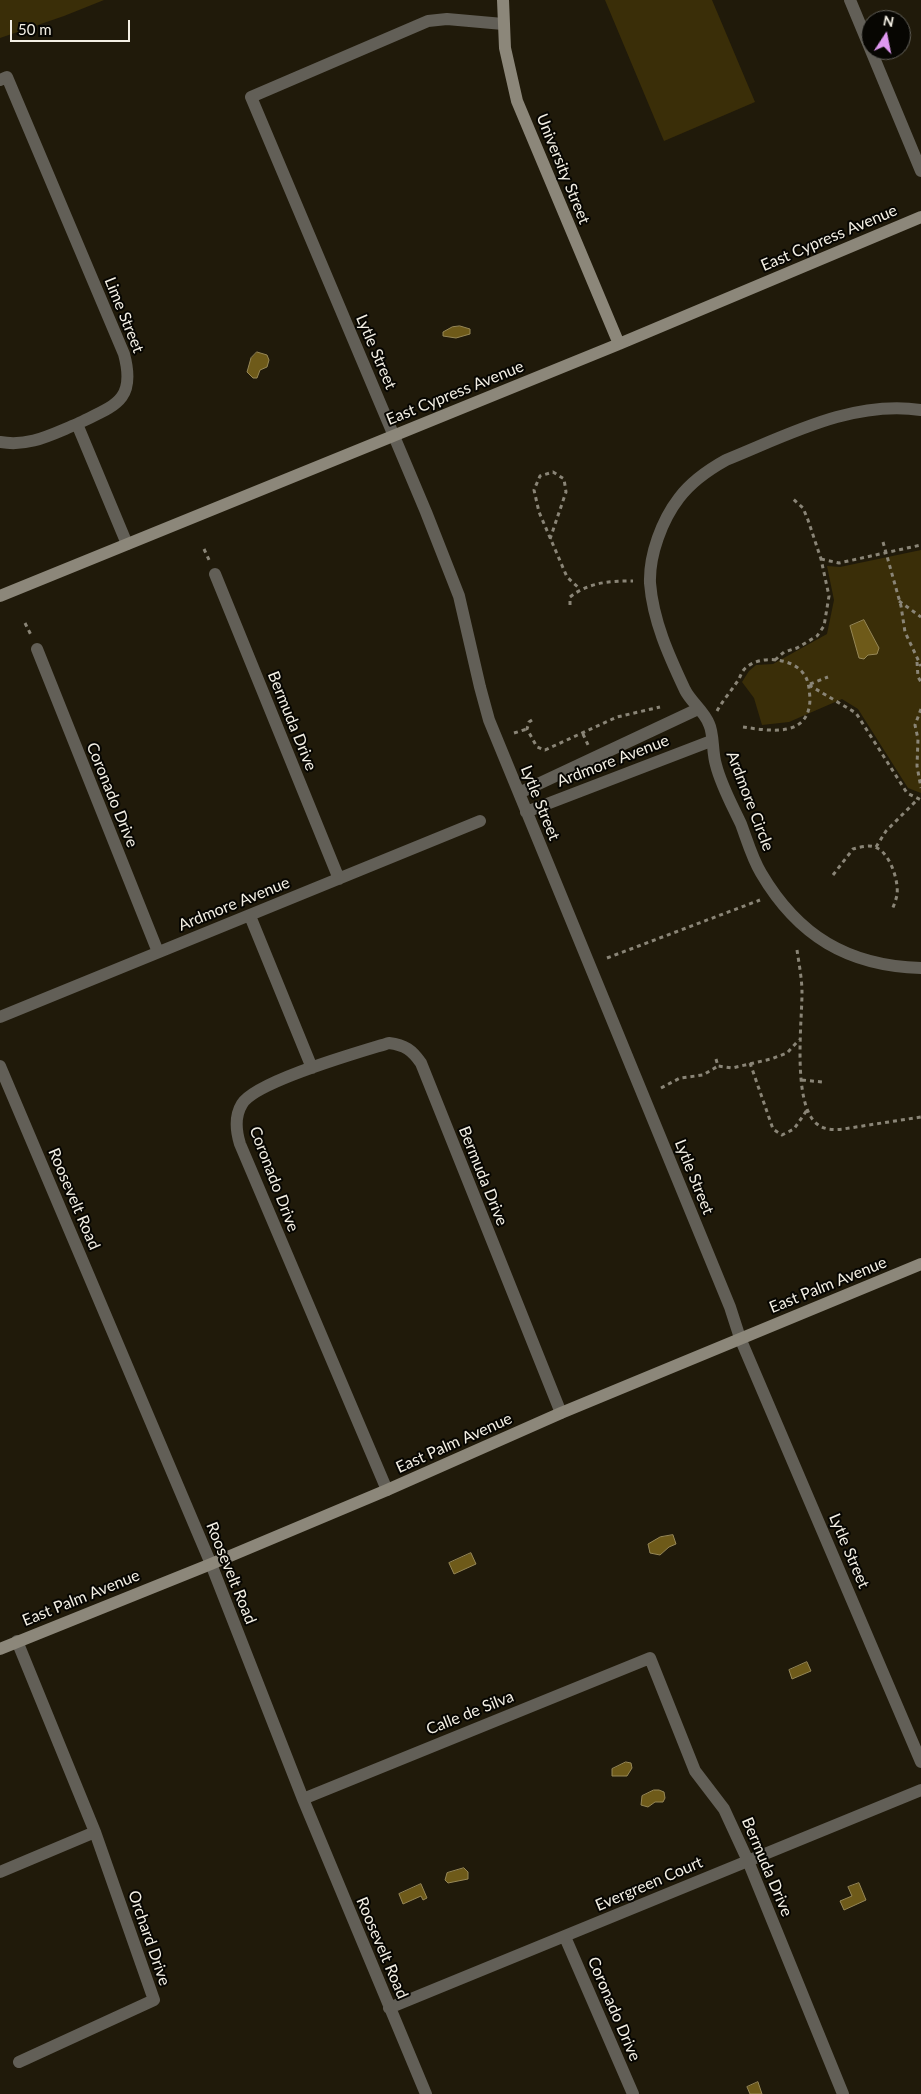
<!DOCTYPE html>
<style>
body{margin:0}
#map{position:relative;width:921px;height:2094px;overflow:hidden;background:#201a0a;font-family:Lato,sans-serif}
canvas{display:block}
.north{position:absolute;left:861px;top:10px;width:50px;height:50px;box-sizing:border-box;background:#070602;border:1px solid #65635c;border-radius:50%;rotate:11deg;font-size:14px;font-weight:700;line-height:20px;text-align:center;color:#f3efe4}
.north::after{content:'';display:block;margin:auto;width:18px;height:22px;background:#df98f1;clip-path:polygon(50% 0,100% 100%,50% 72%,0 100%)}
.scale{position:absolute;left:10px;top:20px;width:120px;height:22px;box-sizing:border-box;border:2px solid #f3efe4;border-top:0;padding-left:6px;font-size:15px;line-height:18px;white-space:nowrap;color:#f3efe4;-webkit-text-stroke:4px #070602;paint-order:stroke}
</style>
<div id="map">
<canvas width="921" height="2094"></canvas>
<div class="north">N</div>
<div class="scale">50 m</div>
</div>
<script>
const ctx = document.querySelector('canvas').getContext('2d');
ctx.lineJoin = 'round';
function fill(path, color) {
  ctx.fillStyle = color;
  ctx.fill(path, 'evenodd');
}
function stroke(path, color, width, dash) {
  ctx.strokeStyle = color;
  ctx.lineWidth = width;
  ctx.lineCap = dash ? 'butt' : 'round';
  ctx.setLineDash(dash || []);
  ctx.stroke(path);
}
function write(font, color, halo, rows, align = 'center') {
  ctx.font = font + ' Lato,sans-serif';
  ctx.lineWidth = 4;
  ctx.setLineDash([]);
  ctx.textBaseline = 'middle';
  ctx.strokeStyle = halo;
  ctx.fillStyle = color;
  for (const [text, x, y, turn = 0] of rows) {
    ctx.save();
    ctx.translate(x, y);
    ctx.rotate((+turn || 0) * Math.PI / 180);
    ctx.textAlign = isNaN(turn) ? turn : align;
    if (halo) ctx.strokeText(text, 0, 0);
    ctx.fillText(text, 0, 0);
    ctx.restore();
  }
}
const green = new Path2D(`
 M 0,0 L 104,0 L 64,16 L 0,38 Z
 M 605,0 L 712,0 L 755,102 L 664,141 Z
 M 921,550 L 921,793 L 908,788 L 858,709 L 842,699 L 789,722 L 762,725 L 754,698 L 742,682 L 749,671 L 756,665 L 773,664 L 827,634 L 834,600 L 827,566 L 840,567 Z`);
const water = new Path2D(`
 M 460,326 L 470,329 L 470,334 L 456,338 L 443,336 L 443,332 L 452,327 Z
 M 257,352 L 267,355 L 269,360 L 267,367 L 260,370 L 257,378 L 253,378 L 247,372 L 251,358 Z
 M 864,620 L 879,648 L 877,654 L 868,655 L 864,659 L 859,658 L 850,626 Z
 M 673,1535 L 676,1544 L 669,1547 L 660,1555 L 650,1553 L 648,1544 L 660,1537 Z
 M 471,1553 L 476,1564 L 454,1574 L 449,1563 Z
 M 807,1662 L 811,1671 L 792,1679 L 789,1670 Z
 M 626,1762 L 631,1763 L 632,1768 L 627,1776 L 612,1776 L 612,1769 Z
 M 654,1790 L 659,1790 L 664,1792 L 665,1798 L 663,1802 L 655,1802 L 648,1807 L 641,1805 L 642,1796 Z
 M 464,1868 L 468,1872 L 468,1879 L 448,1883 L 445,1880 L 447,1873 Z
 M 859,1883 L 866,1900 L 844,1910 L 840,1901 L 852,1896 L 848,1887 Z
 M 421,1884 L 427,1898 L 423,1900 L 421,1896 L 403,1904 L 399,1894 Z
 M 758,2082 L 762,2094 L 750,2094 L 747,2087 Z`);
const path = new Path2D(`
 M 550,539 L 566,492 L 564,479 L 553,472 L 540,476 L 534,490 L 539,512 L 567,577 L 580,589
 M 883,542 L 901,606 L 905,632 L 921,666
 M 204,549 L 210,562
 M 821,559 L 839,563 L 921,545
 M 899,601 L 921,617
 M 570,605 L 570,597 C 589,582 610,581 633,581
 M 25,623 L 32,637
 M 775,660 L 784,652 L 797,648 L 817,636 L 824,626 L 829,596 L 821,559 L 808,520 L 803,508 L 791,497
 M 917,662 L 918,677 L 921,682
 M 810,684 L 828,677
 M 809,685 L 856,713 L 907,793 L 921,800
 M 921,709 L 915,725 L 918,739 L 917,766 L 921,788
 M 717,711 C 723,700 732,690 739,679 C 741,675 742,670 747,667 C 760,655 792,658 803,673 C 809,680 809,689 810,698 C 810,738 771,731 743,727
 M 532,720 L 529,722 L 527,729 L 537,747 L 545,750 L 617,717 L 660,707
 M 514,733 L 527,729
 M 583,734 L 589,747
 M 876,847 L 886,831 L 917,800
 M 833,875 L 853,849 C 860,847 870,844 877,848 C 890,854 899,881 897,895 C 896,900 894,905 892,910
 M 797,950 C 799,964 802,979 802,993 C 802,1022 792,1104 817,1124 C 824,1130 834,1130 843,1129 L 921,1117
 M 607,958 L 760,900
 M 716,1059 L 718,1066 L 732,1068 L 771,1059 L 787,1053 L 799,1040
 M 750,1063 L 773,1129 L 782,1135 L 794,1129 L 807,1110
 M 802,1080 L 823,1082
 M 661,1088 L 680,1078 L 703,1075 L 718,1066`);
const street = new Path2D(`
 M 850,0 L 921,171
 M 503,24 L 447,19 L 428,21 L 251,97 L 426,512 L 459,596 L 480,687 L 489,720 L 730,1307 L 740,1338 L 921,1762
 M 0,80 L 7,77 L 124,354 C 137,402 113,406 77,424 L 127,544
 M 921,410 C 852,400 788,435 726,460 C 708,470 691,482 679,498 C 662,520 649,555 650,583 C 653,621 669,656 685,690 C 691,702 704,711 709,724 C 714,734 712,753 716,765 C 721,785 732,805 741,824 C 747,840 752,858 761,873 C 798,936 848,966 921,968
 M 0,442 C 29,447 50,435 77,424
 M 215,574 L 339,879
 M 37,649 L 158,952
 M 519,793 L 698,709
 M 526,812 L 711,741
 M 250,916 L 312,1068
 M 0,1017 L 480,821
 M 0,1066 L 211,1564 L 303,1799 L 426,2094
 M 387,1490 L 240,1144 C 236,1131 234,1117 242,1104 C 256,1081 360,1052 389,1043 C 405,1045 412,1050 421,1063 L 561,1413
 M 17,1641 L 95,1832 L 154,2000 L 19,2062
 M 303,1799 L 650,1658 L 695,1771 L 724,1809 L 748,1861 L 843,2094
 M 0,1872 L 95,1832
 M 565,1937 L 633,2094
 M 389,2008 L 921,1790`);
const secondary = new Path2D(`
 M 503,0 L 505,48 L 517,101 L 619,344
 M 0,596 L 619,344 L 921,217
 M 0,1649 L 211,1564 L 387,1490 L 561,1413 L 921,1264`);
const streetNames = [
 ["University Street",563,169,68],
 ["East Cypress Avenue",829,238,-23],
 ["Lime Street",124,315,68],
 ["Lytle Street",376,352,67],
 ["East Cypress Avenue",455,393,-22],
 ["Bermuda Drive",292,721,68],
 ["Ardmore Avenue",613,761,-21],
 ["Coronado Drive",112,795,68],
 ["Ardmore Circle",750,801,69],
 ["Lytle Street",540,803,68],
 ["Ardmore Avenue",234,904,-22],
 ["Bermuda Drive",483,1176,68],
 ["Lytle Street",694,1177,68],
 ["Coronado Drive",274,1179,69],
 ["Roosevelt Road",74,1199,67],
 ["East Palm Avenue",828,1285,-22],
 ["East Palm Avenue",454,1443,-24],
 ["Lytle Street",849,1551,67],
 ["Roosevelt Road",231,1573,68],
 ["East Palm Avenue",81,1598,-22],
 ["Calle de Silva",470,1713,-22],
 ["Bermuda Drive",767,1867,67],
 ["Evergreen Court",649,1884,-23],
 ["Orchard Drive",149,1938,71],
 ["Roosevelt Road",382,1948,67],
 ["Coronado Drive",614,2009,67]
];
fill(green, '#3a2e08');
fill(water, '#6e5a19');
stroke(water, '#968756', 1);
stroke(path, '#8a8577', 3, [4, 4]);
stroke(street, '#625f57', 12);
stroke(secondary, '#8c877a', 12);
write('16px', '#f3efe4', '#070602', streetNames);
</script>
